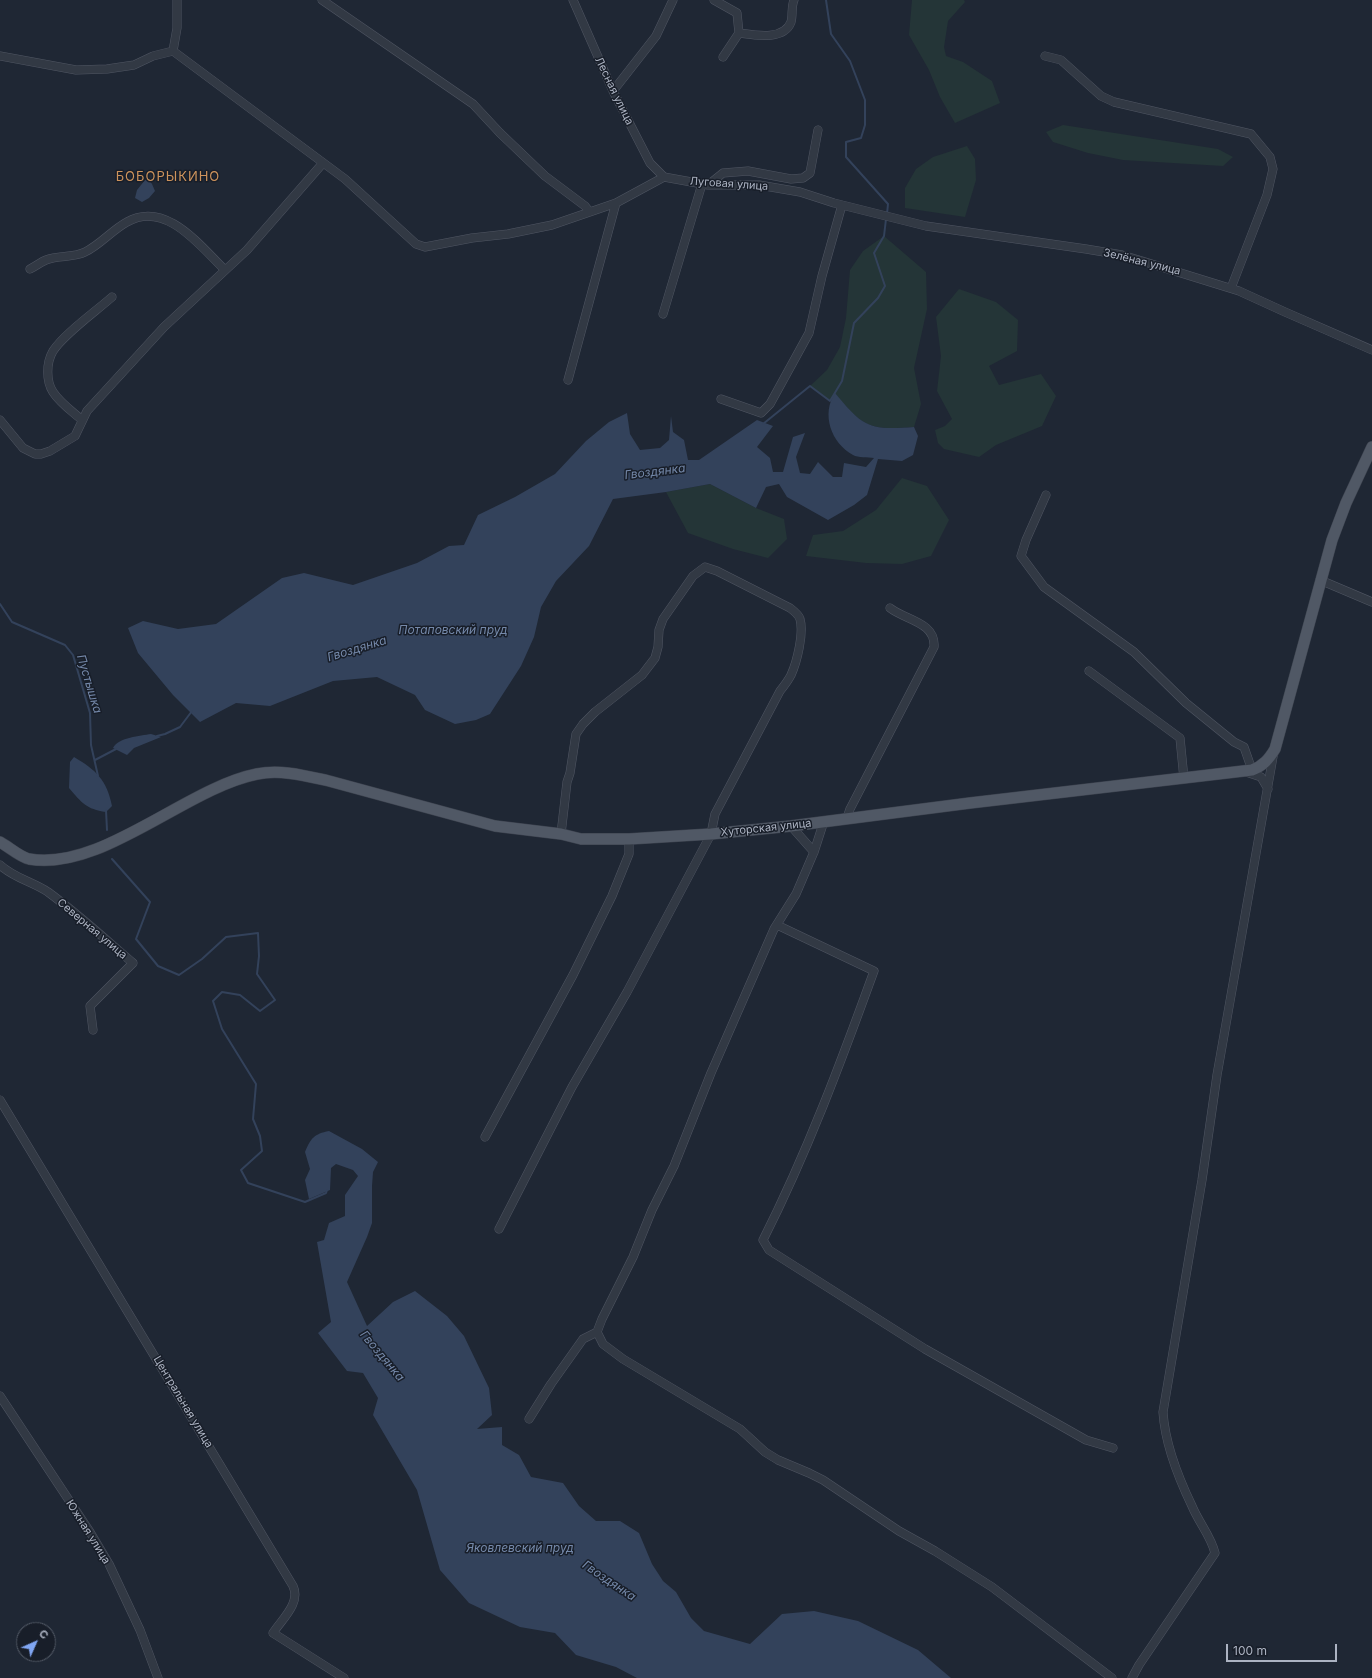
<!DOCTYPE html>
<meta charset="utf-8">
<style>
body{margin:0}
#map{position:relative;width:1372px;height:1678px;overflow:hidden;background:#1f2734;font-family:Inter,sans-serif}
canvas{display:block}
.north{position:absolute;left:16px;top:1622px;width:40px;height:40px;box-sizing:border-box;background:#181e29;border:1px solid #535a66;border-radius:50%;rotate:45deg;font-size:11px;font-weight:700;line-height:16px;text-align:center;color:#acb3c2}
.north::after{content:'';display:block;margin:auto;width:14px;height:18px;background:#80a6f3;clip-path:polygon(50% 0,100% 100%,50% 72%,0 100%)}
.scale{position:absolute;left:1226px;top:1644px;width:111px;height:18px;box-sizing:border-box;border:2px solid #acb3c2;border-top:0;padding-left:5px;font-size:12px;line-height:14px;white-space:nowrap;color:#acb3c2;-webkit-text-stroke:3px #181e29;paint-order:stroke}
</style>
<div id="map">
<canvas width="1372" height="1678"></canvas>
<div class="north">С</div>
<div class="scale">100 m</div>
</div>
<script>
const ctx = document.querySelector('canvas').getContext('2d');
ctx.lineJoin = 'round';
function fill(path, color) {
  ctx.fillStyle = color;
  ctx.fill(path, 'evenodd');
}
function stroke(path, color, width, dash) {
  ctx.strokeStyle = color;
  ctx.lineWidth = width;
  ctx.lineCap = dash ? 'butt' : 'round';
  ctx.setLineDash(dash || []);
  ctx.stroke(path);
}
function write(font, color, halo, rows, align = 'center') {
  ctx.font = font + ' Inter,sans-serif';
  ctx.lineWidth = 3;
  ctx.setLineDash([]);
  ctx.textBaseline = 'middle';
  ctx.strokeStyle = halo;
  ctx.fillStyle = color;
  for (const [text, x, y, turn = 0] of rows) {
    ctx.save();
    ctx.translate(x, y);
    ctx.rotate((+turn || 0) * Math.PI / 180);
    ctx.textAlign = isNaN(turn) ? turn : align;
    if (halo) ctx.strokeText(text, 0, 0);
    ctx.fillText(text, 0, 0);
    ctx.restore();
  }
}
const green = new Path2D(`
 M 912,0 L 964,0 L 965,2 L 948,21 L 944,47 L 946,56 L 963,62 L 992,81 L 1000,103 L 955,123 L 940,97 L 929,70 L 909,35 Z
 M 1063,125 L 1218,149 L 1233,157 L 1223,166 L 1123,160 L 1088,153 L 1053,142 L 1046,132 Z
 M 967,146 L 975,159 L 976,180 L 965,217 L 905,208 L 905,188 L 916,169 L 933,157 Z
 M 884,236 L 926,272 L 927,309 L 914,368 L 921,404 L 914,427 C 869,430 864,428 835,394 L 830,401 L 810,386 L 827,370 L 840,347 L 846,318 L 850,270 L 863,251 Z
 M 959,289 L 996,302 L 1018,320 L 1017,351 L 989,366 L 999,385 L 1041,374 L 1056,396 L 1042,426 L 996,445 L 979,457 L 944,449 L 938,443 L 935,430 L 945,426 L 952,419 L 937,391 L 941,356 L 936,317 Z
 M 902,478 L 927,486 L 949,520 L 931,556 L 902,564 L 866,563 L 806,556 L 813,535 L 843,531 L 876,510 Z
 M 710,484 L 756,508 L 784,519 L 787,539 L 768,558 L 733,549 L 688,533 L 666,492 Z`);
const water = new Path2D(`
 M 145,180 L 149,180 L 152,184 L 155,191 L 149,198 L 142,202 L 135,198 L 137,190 Z
 M 835,393 C 864,428 869,430 914,427 L 918,436 L 913,455 L 902,461 L 878,459 L 867,495 L 854,505 L 828,520 L 787,497 L 779,484 L 766,487 L 756,508 L 710,484 L 666,492 L 613,499 L 589,546 L 556,581 L 541,607 L 534,637 L 521,666 L 490,714 L 476,720 L 455,724 L 425,710 L 415,695 L 377,677 L 333,681 L 270,706 L 236,703 L 200,722 L 173,695 L 138,653 L 128,628 L 143,621 L 178,629 L 216,624 L 282,578 L 304,573 L 353,585 L 417,563 L 449,546 L 464,545 L 478,515 L 515,497 L 555,474 L 586,441 L 609,422 L 627,413 L 630,434 L 640,450 L 660,448 L 669,440 L 671,416 L 673,432 L 684,440 L 688,460 L 699,460 L 757,420 L 773,426 L 757,447 L 770,458 L 773,472 L 783,472 L 793,437 L 805,433 L 796,457 L 800,473 L 810,474 L 818,462 L 833,477 L 842,477 L 844,463 L 866,467 L 874,458 C 868,457 858,458 853,455 C 831,443 821,414 835,393 Z
 M 151,734 L 161,737 L 134,748 L 127,755 L 113,748 C 119,737 140,736 151,734 Z
 M 74,757 C 96,770 107,780 112,806 L 106,812 C 86,809 82,803 69,788 L 70,762 Z
 M 329,1131 L 362,1149 L 378,1162 L 373,1172 L 372,1186 L 372,1223 L 367,1237 L 347,1282 L 367,1326 L 393,1302 L 415,1291 L 447,1316 L 464,1336 L 489,1388 L 492,1415 L 477,1429 L 502,1427 L 502,1445 L 519,1455 L 531,1477 L 563,1483 L 579,1506 L 596,1521 L 620,1521 L 639,1533 L 652,1564 L 663,1581 L 676,1592 L 691,1618 L 704,1631 L 750,1644 L 782,1614 L 814,1611 L 858,1621 L 918,1650 L 951,1678 L 637,1678 L 616,1667 L 576,1655 L 555,1633 L 520,1627 L 469,1603 L 440,1570 L 417,1490 L 373,1415 L 378,1398 L 363,1373 L 347,1371 L 318,1333 L 331,1322 L 317,1242 L 324,1240 L 329,1223 L 345,1216 L 345,1195 L 358,1176 L 353,1170 L 336,1164 L 331,1168 L 330,1190 L 309,1199 L 305,1180 L 310,1169 L 305,1152 C 311,1138 314,1134 329,1131 Z`);
const stream = new Path2D(`
 M 826,0 L 831,34 L 850,61 L 865,100 L 865,125 L 861,138 L 846,142 L 846,157 L 888,204 L 887,214
 M 763,424 L 810,386 L 830,401 L 842,381 L 854,323 L 878,298 L 885,286 L 874,253 L 884,236 L 886,219
 M 0,604 L 12,622 L 65,645 L 73,655 L 90,713 L 91,745 L 98,776
 M 157,736 L 165,734 L 180,727 L 192,711
 M 95,760 L 116,749
 M 106,810 L 107,830
 M 112,859 L 150,902 L 136,939 L 158,966 L 179,975 L 202,959 L 226,937 L 258,933 L 259,956 L 257,974 L 275,1000 L 260,1011 L 240,995 L 222,992 L 213,1001 L 222,1029 L 256,1084 L 253,1119 L 260,1136 L 262,1151 L 241,1170 L 248,1183 L 305,1202 L 326,1193 L 327,1190`);
const minor = new Path2D(`
 M 177,0 L 177,28 L 173,51 L 345,179 L 416,244 L 425,247 L 472,238 L 508,234 L 552,225 L 616,203 L 664,177 L 708,185 L 759,185 L 800,192 L 834,203 L 926,226 L 1086,249 L 1122,255 L 1142,261 L 1239,291 L 1285,312 L 1372,350
 M 322,0 L 473,104 L 500,133 L 545,176 L 585,206 L 589,211
 M 573,0 L 613,91 L 650,163 L 664,177
 M 714,0 L 737,13 L 739,33 L 723,57
 M 739,33 C 754,35 784,41 791,22 C 793,15 791,7 794,0
 M 0,56 L 76,70 L 107,69 L 134,65 L 153,56 L 173,51
 M 1045,56 L 1061,60 L 1101,96 L 1114,102 L 1251,134 L 1270,157 L 1273,169 L 1267,195 L 1231,288
 M 613,91 L 656,36 L 673,0
 M 708,185 L 723,173 L 748,171 L 791,179 L 803,178 L 810,173 L 818,130
 M 30,269 C 36,266 41,262 46,260 C 59,255 73,258 85,252 C 100,245 112,230 127,222 C 166,200 200,246 225,270
 M 663,314 L 702,184
 M 568,380 L 616,203
 M 721,399 L 761,413 L 770,404 L 809,333 L 822,276 L 842,205
 M 0,420 L 23,448 L 35,454 L 41,454 L 50,451 L 75,436 L 87,411 L 164,327 L 247,250 L 323,163
 M 82,420 C 73,412 60,403 53,392 C 46,381 46,363 53,351 C 64,334 95,312 112,297
 M 1046,495 L 1026,540 L 1021,556 L 1044,587 L 1134,652 L 1186,703 L 1234,742 L 1244,747 L 1252,770
 M 1320,580 L 1372,602
 M 1089,671 L 1180,738 L 1184,779
 M 1246,772 L 1261,777 L 1268,789
 M 847,818 L 850,809 L 934,647 C 936,622 905,620 890,608
 M 824,821 L 814,852 L 796,894 L 774,929 L 711,1073 L 674,1166 L 652,1210 L 633,1257 L 602,1319 L 597,1332 L 603,1344 L 623,1359 L 740,1429 L 765,1452 L 778,1460 L 809,1473 L 823,1480 L 899,1531 L 935,1551 L 992,1587 L 1112,1678
 M 791,826 L 814,852
 M 0,865 C 14,878 33,882 48,892 C 78,914 105,939 133,963 L 90,1006 L 93,1030
 M 777,925 L 874,971 C 841,1062 807,1153 763,1240 L 769,1250 L 925,1349 L 1086,1440 L 1113,1448
 M 0,1100 L 293,1586 C 301,1603 282,1619 273,1633 L 344,1678
 M 485,1137 L 573,975 L 612,896 L 629,854 L 629,839
 M 499,1229 L 572,1087 L 627,992 L 711,834 L 715,814 L 780,691 C 784,686 788,681 791,675 C 797,662 804,633 800,619 C 799,615 794,611 790,608 L 717,571 L 705,567 L 693,576 L 663,619 L 659,630 L 658,647 L 655,658 L 642,675 L 595,712 L 583,724 L 576,734 L 570,773 L 567,782 L 561,834
 M 0,1396 L 90,1532 L 109,1564 L 140,1630 L 158,1678
 M 529,1419 L 551,1384 L 583,1339 L 597,1332
 M 1132,1678 L 1139,1665 L 1215,1553 C 1211,1536 1199,1523 1192,1506 C 1178,1477 1165,1445 1163,1412 L 1202,1180 L 1217,1075 L 1274,751`);
const major = new Path2D(`
 M 0,842 C 9,847 20,857 29,859 C 101,872 186,788 257,774 C 281,769 306,776 329,781 L 495,826 L 561,834 L 581,839 L 629,839 L 711,834 L 791,826 L 970,803 L 1252,770 C 1263,766 1269,759 1275,749 L 1332,540 L 1346,503 L 1372,447`);
const streetNames = [
 ["Лесная улица",614,91,64],
 ["Луговая улица",729,184,4],
 ["Зелёная улица",1142,262,14],
 ["Хуторская улица",766,828,-6],
 ["Северная улица",92,929,40],
 ["Центральная улица",183,1402,59],
 ["Южная улица",88,1532,58]
];
const waterNames = [
 ["Гвоздянка",655,472,-7],
 ["Потаповский пруд",453,630],
 ["Гвоздянка",357,649,-17],
 ["Пустышка",89,684,73],
 ["Гвоздянка",382,1356,50],
 ["Яковлевский пруд",520,1548],
 ["Гвоздянка",609,1581,34]
];
const quarterNames = [
 ["БОБОРЫКИНО",168,177]
];
fill(green, '#243537');
fill(water, '#33425b');
stroke(stream, '#33425b', 2);
stroke(minor, '#505663', 9);
stroke(major, '#3c424e', 12);
stroke(minor, '#323944', 8);
stroke(major, '#505865', 11);
write('11px', '#acb3c2', '#181e29', streetNames);
write('italic 12px', '#7589aa', '#181e29', waterNames);
ctx.letterSpacing = '1px';
write('13px', '#cd935c', '#181e29', quarterNames);
ctx.letterSpacing = '0px';
</script>
